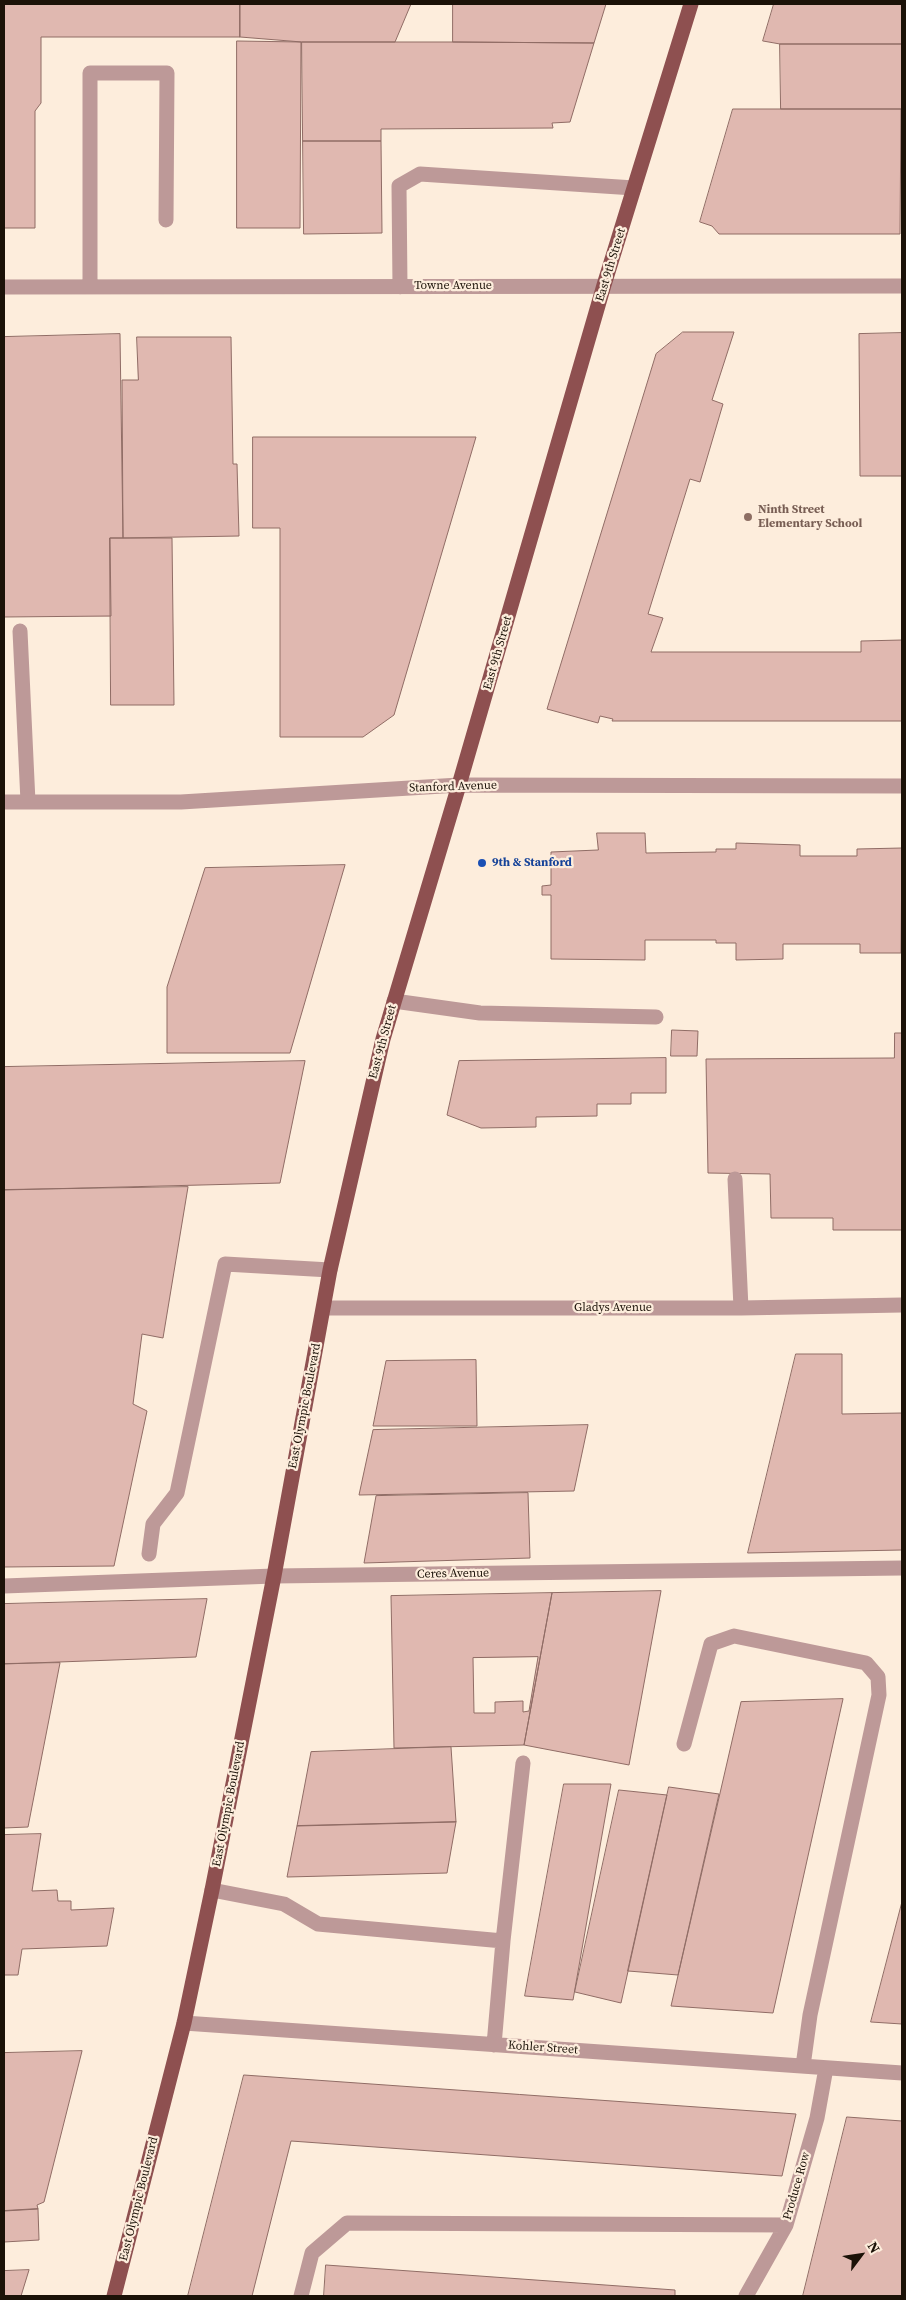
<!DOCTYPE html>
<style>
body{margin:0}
#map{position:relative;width:906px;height:2300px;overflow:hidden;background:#fdeddc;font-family:"Source Serif 4",serif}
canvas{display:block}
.frame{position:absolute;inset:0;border:5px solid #1b1208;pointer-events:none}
.north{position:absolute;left:836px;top:2230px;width:50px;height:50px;-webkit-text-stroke:4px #fdeddc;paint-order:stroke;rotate:59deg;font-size:14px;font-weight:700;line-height:20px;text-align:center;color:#1b1208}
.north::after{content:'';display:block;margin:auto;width:18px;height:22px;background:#1b1208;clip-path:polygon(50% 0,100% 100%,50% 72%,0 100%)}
</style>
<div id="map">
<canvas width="906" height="2300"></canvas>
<div class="frame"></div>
<div class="north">N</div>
</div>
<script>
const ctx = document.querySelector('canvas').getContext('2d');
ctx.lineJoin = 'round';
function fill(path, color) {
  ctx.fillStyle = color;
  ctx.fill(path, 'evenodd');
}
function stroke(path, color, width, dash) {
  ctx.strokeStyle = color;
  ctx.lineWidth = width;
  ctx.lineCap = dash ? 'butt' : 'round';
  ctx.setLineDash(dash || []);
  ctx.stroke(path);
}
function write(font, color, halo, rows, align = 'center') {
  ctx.font = font + ' "Source Serif 4",serif';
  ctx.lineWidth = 4.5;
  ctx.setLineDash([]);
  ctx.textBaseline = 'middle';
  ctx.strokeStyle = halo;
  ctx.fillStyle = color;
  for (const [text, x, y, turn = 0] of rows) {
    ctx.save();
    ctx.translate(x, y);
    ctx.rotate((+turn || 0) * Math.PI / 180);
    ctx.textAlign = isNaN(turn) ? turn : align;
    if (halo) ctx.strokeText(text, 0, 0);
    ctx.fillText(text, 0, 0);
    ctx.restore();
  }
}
const building = new Path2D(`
 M 4,4 L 240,4 L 240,37 L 41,37 L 41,103 L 35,111 L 35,228 L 4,228 Z
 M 240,4 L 411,4 L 395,42 L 302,42 L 240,37 Z
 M 453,4 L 606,4 L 594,43 L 453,42 Z
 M 774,4 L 902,4 L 902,44 L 780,44 L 763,41 Z
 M 237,41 L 301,42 L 300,228 L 237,228 Z
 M 302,42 L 453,42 L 594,43 L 570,122 L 552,123 L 553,128 L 381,129 L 381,141 L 303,141 Z
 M 780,44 L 902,44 L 902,109 L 781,109 Z
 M 733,109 L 901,109 L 900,234 L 719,234 L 712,226 L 700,222 Z
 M 303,141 L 381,141 L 382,233 L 304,234 Z
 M 683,332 L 734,332 L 712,400 L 723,404 L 700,482 L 690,479 L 648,614 L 663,618 L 651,652 L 861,652 L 861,641 L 902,640 L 902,721 L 612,721 L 613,719 L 600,716 L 598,723 L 547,709 L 656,354 Z
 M 902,333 L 902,476 L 860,476 L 859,334 Z
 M 120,334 L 123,538 L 110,538 L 111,616 L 4,617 L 4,337 Z
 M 137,337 L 231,337 L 233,464 L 237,464 L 239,536 L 123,538 L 122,380 L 138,380 Z
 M 253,437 L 476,437 L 394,715 L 363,737 L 280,737 L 280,528 L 253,528 Z
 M 110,538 L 172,538 L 174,705 L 111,705 Z
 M 597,833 L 645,833 L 646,853 L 716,852 L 716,849 L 736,849 L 736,843 L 800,845 L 800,856 L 857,856 L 857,849 L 902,848 L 901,953 L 860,953 L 860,944 L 783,944 L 783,959 L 736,960 L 736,943 L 716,943 L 716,940 L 645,940 L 645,960 L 551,959 L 551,895 L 542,895 L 542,886 L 551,885 L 551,852 L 598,850 Z
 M 345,865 L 290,1053 L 167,1053 L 167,987 L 205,868 Z
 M 672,1030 L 698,1031 L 697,1056 L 671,1056 Z
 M 895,1033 L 902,1033 L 902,1230 L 833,1230 L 833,1218 L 771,1218 L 770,1174 L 708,1173 L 706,1059 L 894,1058 Z
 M 666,1058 L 666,1093 L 631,1093 L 631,1104 L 597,1104 L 597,1116 L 536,1117 L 536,1127 L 481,1128 L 447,1115 L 459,1061 Z
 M 305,1061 L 280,1183 L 4,1190 L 4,1067 Z
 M 188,1187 L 163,1338 L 142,1334 L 133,1404 L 147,1411 L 114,1566 L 4,1567 L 4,1190 Z
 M 796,1354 L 842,1354 L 842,1414 L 902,1413 L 902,1550 L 748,1553 Z
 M 476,1360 L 477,1426 L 373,1426 L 386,1361 Z
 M 588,1425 L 574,1491 L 359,1495 L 373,1430 Z
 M 528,1493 L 530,1558 L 364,1563 L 376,1496 Z
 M 661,1591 L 629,1765 L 524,1745 L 552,1593 Z
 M 552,1593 L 524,1745 L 394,1748 L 391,1596 ZM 538,1657 L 529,1711 L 523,1712 L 523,1701 L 495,1702 L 495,1713 L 474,1713 L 473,1658 Z
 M 207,1599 L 196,1657 L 4,1664 L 4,1604 Z
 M 60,1663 L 28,1827 L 4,1828 L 4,1664 Z
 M 843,1699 L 773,2013 L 671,2006 L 741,1702 Z
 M 451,1747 L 456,1822 L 297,1826 L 311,1752 Z
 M 564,1784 L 611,1784 L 573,2000 L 525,1996 Z
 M 669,1787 L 719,1794 L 678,1975 L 628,1971 Z
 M 619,1790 L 667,1795 L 621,2003 L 575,1992 Z
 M 456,1822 L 447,1873 L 287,1877 L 297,1826 Z
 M 41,1834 L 32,1891 L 57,1890 L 58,1901 L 71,1901 L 71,1910 L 114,1908 L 107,1946 L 22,1949 L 18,1975 L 4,1975 L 4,1835 Z
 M 902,1902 L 902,2024 L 871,2022 Z
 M 82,2051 L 44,2202 L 37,2205 L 38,2209 L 4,2211 L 4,2053 Z
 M 244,2075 L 796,2114 L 782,2176 L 291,2141 L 252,2296 L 188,2296 Z
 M 847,2117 L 902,2121 L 902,2296 L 803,2296 Z
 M 38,2209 L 39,2240 L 4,2242 L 4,2211 Z
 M 326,2265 L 675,2290 L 675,2296 L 324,2296 Z
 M 29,2270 L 21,2296 L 4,2296 L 4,2271 Z`);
const minor = new Path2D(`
 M 4,287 L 902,286
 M 90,287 L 90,73 L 167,73 L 166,220
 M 400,287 L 399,186 L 420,174 L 634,188
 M 20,631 L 28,802
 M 4,802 L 181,802 L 459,785 L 902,786
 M 394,1001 L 480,1013 L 656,1017
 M 735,1179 L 741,1308
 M 324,1308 L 741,1308 L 902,1305
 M 149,1554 L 153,1524 L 177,1493 L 225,1264 L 330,1270
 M 4,1586 L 274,1576 L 902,1568
 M 684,1744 L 711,1644 L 734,1636 L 866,1663 L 878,1677 L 879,1695 L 810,2015 L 803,2066
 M 212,1890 L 284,1904 L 318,1924 L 503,1941 L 523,1763
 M 184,2023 L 902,2073
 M 494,2045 L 503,1941
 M 301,2296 L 312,2253 L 347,2223 L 786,2225
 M 746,2296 L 786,2225 L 817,2118 L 826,2068`);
const major = new Path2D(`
 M 114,2296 L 184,2023 L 212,1890 L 274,1576 L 330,1270 L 383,1039 L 459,785 L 604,285 L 691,4`);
const markers = [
 [748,517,5,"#8d6e63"],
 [482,863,5,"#1a4fb4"]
];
const streetNames = [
 ["East 9th Street",611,265,-73],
 ["Towne Avenue",453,286],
 ["East 9th Street",498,653,-74],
 ["Stanford Avenue",453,787,-2],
 ["East 9th Street",383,1042,-75],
 ["Gladys Avenue",613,1308],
 ["East Olympic Boulevard",305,1406,-79],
 ["Ceres Avenue",453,1574,-1],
 ["East Olympic Boulevard",229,1804,-79],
 ["Kohler Street",543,2048,4],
 ["Produce Row",797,2186,-74],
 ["East Olympic Boulevard",139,2199,-76]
];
const educationNames = [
 ["Ninth Street",758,510],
 ["Elementary School",758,524]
];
const transitNames = [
 ["9th & Stanford",492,863]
];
fill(building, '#e0b8b0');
stroke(building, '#906c65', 1);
stroke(minor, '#bd9998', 15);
stroke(major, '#8e5050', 15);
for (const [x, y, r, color] of markers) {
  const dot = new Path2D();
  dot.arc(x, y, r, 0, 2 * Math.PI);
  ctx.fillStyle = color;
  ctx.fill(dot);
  stroke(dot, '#fdeddc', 2);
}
write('12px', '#1b1208', '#fdeddc', streetNames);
write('bold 12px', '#785e54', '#fdeddc', educationNames, 'left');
write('bold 12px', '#164399', '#fdeddc', transitNames, 'left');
</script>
